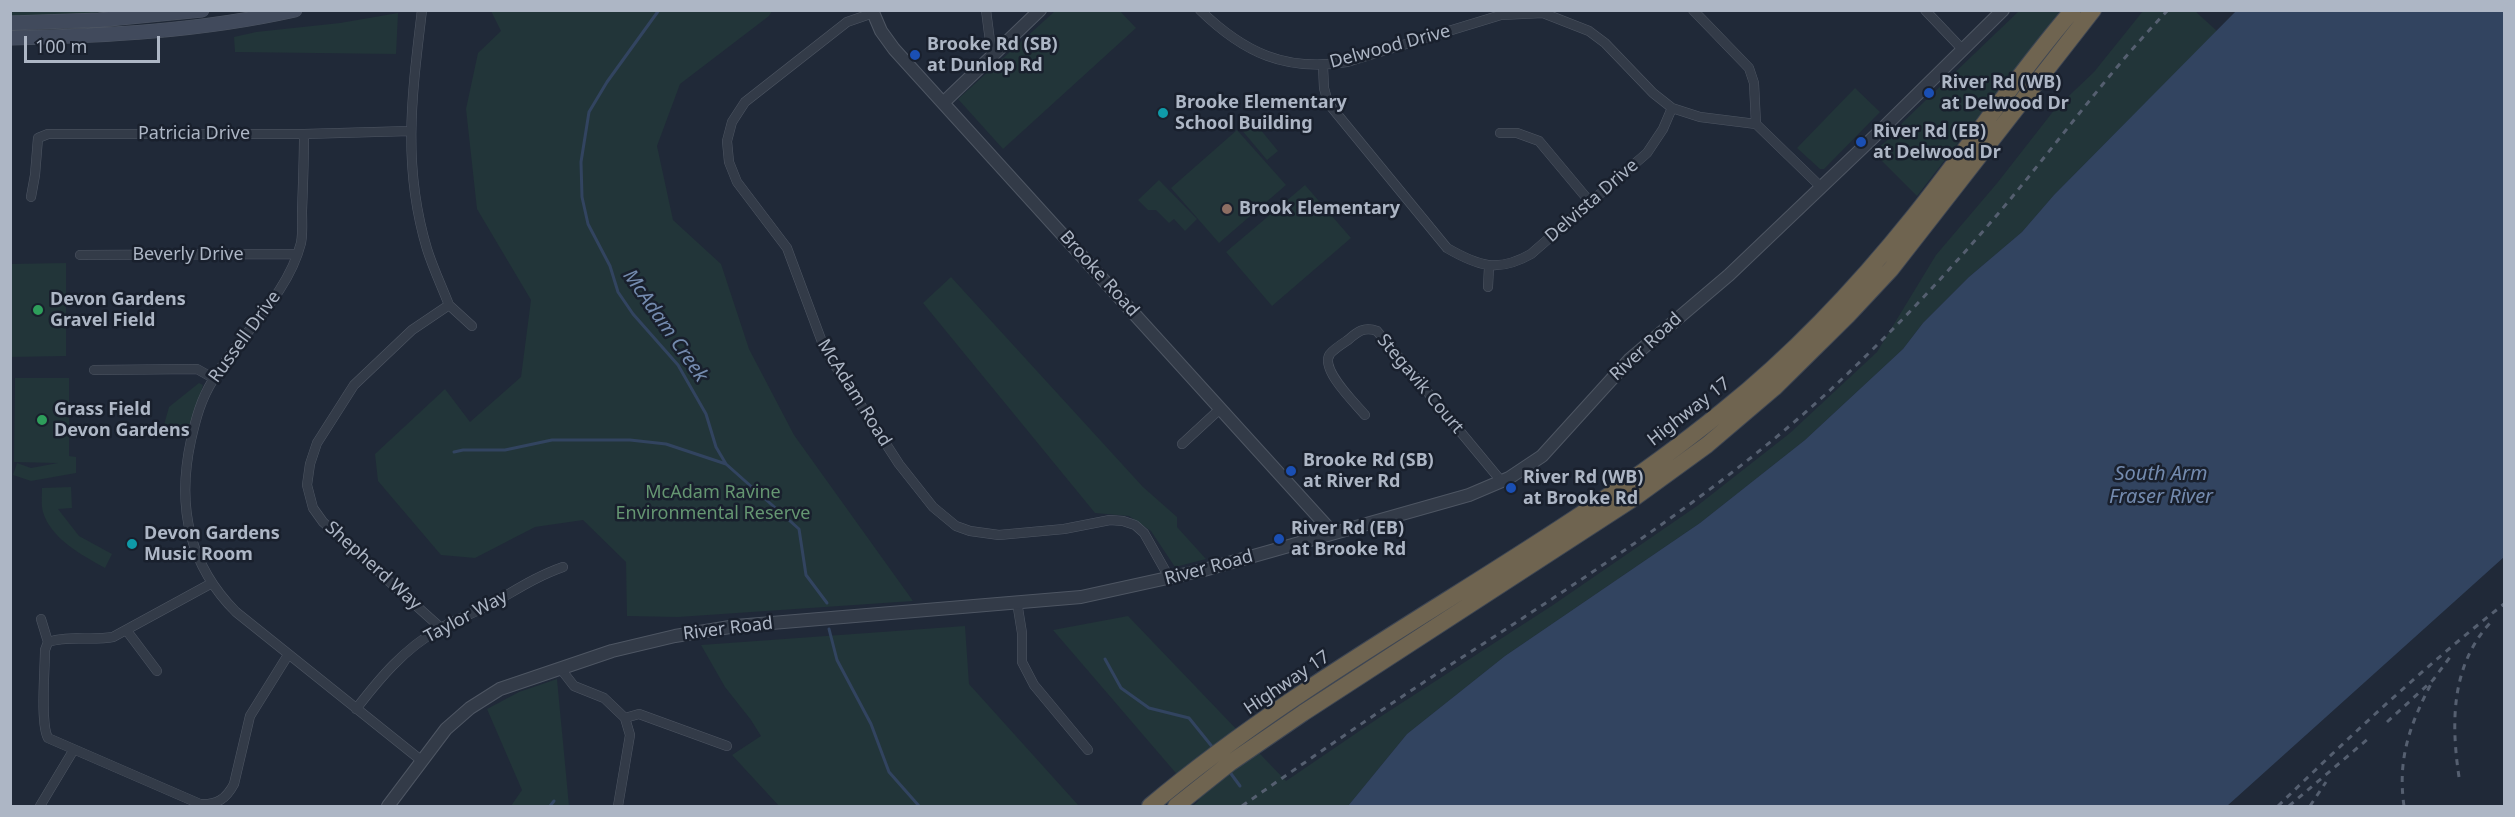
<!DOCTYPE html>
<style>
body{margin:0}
#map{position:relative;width:2515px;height:817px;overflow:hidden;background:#202938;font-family:"Noto Sans",sans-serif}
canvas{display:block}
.frame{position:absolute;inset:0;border:12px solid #adb6c5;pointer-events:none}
.scale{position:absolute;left:24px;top:36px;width:136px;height:27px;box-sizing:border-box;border:3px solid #adb6c5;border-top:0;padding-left:8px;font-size:18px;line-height:21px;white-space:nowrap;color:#adb6c5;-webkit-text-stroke:4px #19202d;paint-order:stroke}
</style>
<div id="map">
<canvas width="2515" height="817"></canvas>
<div class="frame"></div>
<div class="scale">100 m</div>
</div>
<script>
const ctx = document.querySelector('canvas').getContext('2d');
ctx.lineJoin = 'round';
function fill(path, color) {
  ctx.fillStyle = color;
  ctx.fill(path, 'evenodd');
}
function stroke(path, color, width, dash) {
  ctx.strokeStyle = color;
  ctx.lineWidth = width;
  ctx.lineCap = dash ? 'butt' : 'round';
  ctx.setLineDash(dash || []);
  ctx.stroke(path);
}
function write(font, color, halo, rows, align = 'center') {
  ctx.font = font + ' "Noto Sans",sans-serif';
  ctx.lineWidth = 5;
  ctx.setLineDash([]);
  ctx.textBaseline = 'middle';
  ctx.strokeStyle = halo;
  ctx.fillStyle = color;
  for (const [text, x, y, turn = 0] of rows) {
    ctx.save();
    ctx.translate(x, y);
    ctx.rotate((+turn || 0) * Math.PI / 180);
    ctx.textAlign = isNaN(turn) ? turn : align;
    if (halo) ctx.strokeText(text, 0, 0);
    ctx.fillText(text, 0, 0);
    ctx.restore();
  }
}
const green = new Path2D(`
 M 2020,10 L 2060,11 L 1917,196 L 1873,152 L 1896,133 L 1902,123 Z
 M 10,11 L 132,11 L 20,16 L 11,16 Z
 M 491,11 L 772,11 L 769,16 L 680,84 L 657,146 L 673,220 L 721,264 L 749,349 L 794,435 L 913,601 L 678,617 L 627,616 L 626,562 L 583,520 L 535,527 L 475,558 L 441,555 L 378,481 L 375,454 L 445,389 L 470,422 L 521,377 L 531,300 L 477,209 L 466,109 L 478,53 L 501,31 Z
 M 1055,11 L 1120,11 L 1136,28 L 1003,149 L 958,99 Z
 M 2143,11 L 2195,11 L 2217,31 L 2054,195 L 2022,232 L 1969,277 L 1923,323 L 1903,349 L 1805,440 L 1700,523 L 1505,656 L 1407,734 L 1348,806 L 1193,806 L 1199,800 L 1053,630 L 1128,616 L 1286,781 L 1380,717 L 1553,605 L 1697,506 L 1790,433 L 1877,352 L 1936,255 L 1998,182 L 2055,109 L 2094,72 Z
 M 398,13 L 396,54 L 235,52 L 234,37 L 256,32 L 340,23 Z
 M 1855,88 L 1880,112 L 1824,169 L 1820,169 L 1797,148 Z
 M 1251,118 L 1278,151 L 1267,160 L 1240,128 Z
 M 1237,130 L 1286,185 L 1219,243 L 1171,188 Z
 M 1159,180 L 1197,219 L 1185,231 L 1174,219 L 1169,223 L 1156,210 L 1148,210 L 1138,200 Z
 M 1305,185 L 1351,238 L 1272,306 L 1226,252 Z
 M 66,263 L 66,356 L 11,357 L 11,264 Z
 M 951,277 L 1143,487 L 1177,517 L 1177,527 L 1206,559 L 1175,567 L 1151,531 L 1129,516 L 1095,513 L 923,303 Z
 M 15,378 L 69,378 L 69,456 L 76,457 L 76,473 L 31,481 L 13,475 L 17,463 L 31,468 L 58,463 L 14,462 Z
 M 199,383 L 203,385 L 187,437 L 162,432 L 169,407 Z
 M 71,487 L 72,508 L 58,509 L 79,536 L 112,554 L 105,568 C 82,555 51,539 43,512 C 41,505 42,495 42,488 Z
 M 965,626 L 969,684 L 1079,806 L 779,806 L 732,755 L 761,736 L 751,720 L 725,687 L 701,645 Z
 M 557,679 L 569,806 L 511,806 L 522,790 L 487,709 L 519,692 Z`);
const water = new Path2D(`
 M 2237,10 L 2504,11 L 2504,557 L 2227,806 L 1348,806 L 1407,734 L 1505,656 L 1700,523 L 1805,440 L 1903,349 L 1923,323 L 1969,277 L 2022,232 L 2054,195 Z`);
const stream = new Path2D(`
 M 659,10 L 607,82 L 589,112 L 581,162 L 582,197 L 588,224 L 610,266 L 618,292 L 633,314 L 678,365 L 706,414 L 716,447 L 726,464 L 799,529 L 806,575 L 827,603
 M 454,452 L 463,450 L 505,450 L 552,440 L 630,440 L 666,444 L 726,464
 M 829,629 L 837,660 L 871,724 L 889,772 L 919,806
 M 1105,659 L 1121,688 L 1149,708 L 1189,718 L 1214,749
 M 1229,771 L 1240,786
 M 550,806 L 554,801`);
const minor = new Path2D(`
 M 422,10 C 412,94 402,166 427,249 C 433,268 442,287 449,305 L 412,330 L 354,385 L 317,443 L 310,464 L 307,485 L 313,508 L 323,522 L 441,628
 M 986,10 L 992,57
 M 1200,10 C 1244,53 1286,72 1347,62 L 1501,15 L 1543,13 L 1589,31 L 1605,43 L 1653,93 L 1672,108 L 1700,117 L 1756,124 L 1821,187
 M 1693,10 L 1749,68 L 1754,83 L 1756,124
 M 1925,10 L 1963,50
 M 873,13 L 847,22 L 745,102 L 732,122 L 727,141 L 729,162 L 737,182 L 787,248 L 825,350 L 899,464 L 933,507 L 956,526 L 970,531 L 999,535 L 1064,529 L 1110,520 L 1123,521 L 1135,525 L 1144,533 L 1170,579
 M 1323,66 L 1324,88 L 1328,103 L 1447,248 C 1478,266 1498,273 1531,254 L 1647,153 L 1663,129 L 1672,108
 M 1500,133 L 1517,133 L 1539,141 L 1590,202
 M 304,134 C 304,160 303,185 302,211 C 302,221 303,233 301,243 C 287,297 240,334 213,380 C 201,399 196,418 191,440 C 177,504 188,564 236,612 L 422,761
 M 31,197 L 35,175 L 38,138 L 48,134 L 304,134 L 410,131
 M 80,255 L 296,254
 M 1488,287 L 1489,267
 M 449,305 L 472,326
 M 94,370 L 197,369 L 213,378
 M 1365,415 C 1356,404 1319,369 1330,354 C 1334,349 1342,344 1348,340 C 1357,332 1364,326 1377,331 L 1502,482
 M 1182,444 L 1221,408
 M 212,583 L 113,637 C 91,641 68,635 48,642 L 45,650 C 45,669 40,724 48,738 L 200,804 C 217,805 226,799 234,784 L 250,716 L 288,655
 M 1017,602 L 1022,633 L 1022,662 L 1034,685 L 1088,750
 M 41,619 L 48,642
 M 127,631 L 157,671
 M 560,668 L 574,686 L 604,698 L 625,718 L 630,735 L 618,806
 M 356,709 C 380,678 404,649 439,629 C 456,619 475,613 493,603 C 516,590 537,576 563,567
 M 625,718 L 639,714 L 727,746
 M 40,806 L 73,751`);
const tertiary = new Path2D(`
 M 872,10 L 881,31 L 894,49 L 1333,533
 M 943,103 L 1040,10
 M 388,806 L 446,729 L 470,708 L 500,689 L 612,651 L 675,636 L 736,626 L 1081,597 L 1204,570 L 1469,495 L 1509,478 L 1542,456 L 1630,359 L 1729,275 L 1878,133 L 2003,10`);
const secondary = new Path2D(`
 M 10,23 L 99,20 L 202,10
 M 10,38 C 106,36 201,31 295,10`);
const motorway = new Path2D(`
 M 1150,806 C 1328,656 1544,557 1724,410 C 1795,353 1858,286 1914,216 C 1968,149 2016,76 2073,10
 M 1176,806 L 1230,763 L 1303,713 L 1634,498 L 1707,445 L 1774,388 L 1848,315 L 1891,269 L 2093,10`);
const rail = new Path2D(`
 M 2387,722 L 2433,680 L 2453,653
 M 2459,777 C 2451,723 2451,666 2490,623
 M 1242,806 C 1321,751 1401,696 1483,644 C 1601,567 1722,489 1827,393 C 1880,344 1930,292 1977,238 C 2043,164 2099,82 2168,10
 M 2278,806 C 2350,736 2425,666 2504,604
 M 2289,806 L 2369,738
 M 2310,806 L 2326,782
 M 2404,806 C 2397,757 2411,722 2433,680`);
const markers = [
 [915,55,6,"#1a4fb4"],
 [1929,93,6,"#1a4fb4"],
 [1163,113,6,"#0f9aa8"],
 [1861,142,6,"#1a4fb4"],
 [1227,209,6,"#8d6e63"],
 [38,310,6,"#2e9e5b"],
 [42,420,6,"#2e9e5b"],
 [1291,471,6,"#1a4fb4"],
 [1511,488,6,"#1a4fb4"],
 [1279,539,6,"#1a4fb4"],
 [132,544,6,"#0f9aa8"]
];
const poiNames = [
 ["Brooke Rd (SB)",927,45],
 ["at Dunlop Rd",927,66],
 ["River Rd (WB)",1941,83],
 ["at Delwood Dr",1941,104],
 ["Brooke Elementary",1175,103],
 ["School Building",1175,124],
 ["River Rd (EB)",1873,132],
 ["at Delwood Dr",1873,153],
 ["Brook Elementary",1239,209],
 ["Devon Gardens",50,300],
 ["Gravel Field",50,321],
 ["Grass Field",54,410],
 ["Devon Gardens",54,431],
 ["Brooke Rd (SB)",1303,461],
 ["at River Rd",1303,482],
 ["River Rd (WB)",1523,478],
 ["at Brooke Rd",1523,499],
 ["River Rd (EB)",1291,529],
 ["at Brooke Rd",1291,550],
 ["Devon Gardens",144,534],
 ["Music Room",144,555]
];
const streetNames = [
 ["Delwood Drive",1390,47,-15],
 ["Patricia Drive",194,134],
 ["Delvista Drive",1592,201,-41],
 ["Beverly Drive",188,255],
 ["Brooke Road",1099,274,48],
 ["Russell Drive",245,337,-54],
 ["River Road",1646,347,-43],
 ["Stegavik Court",1420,384,50],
 ["McAdam Road",854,393,58],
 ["Highway 17",1689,412,-38],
 ["Shepherd Way",373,566,42],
 ["River Road",1209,568,-15],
 ["Taylor Way",466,617,-28],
 ["River Road",728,629,-7],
 ["Highway 17",1287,683,-34]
];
const parkNames = [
 ["McAdam Ravine",713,493],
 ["Environmental Reserve",713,514]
];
const waterNames = [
 ["McAdam Creek",665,326,55],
 ["South Arm",2161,474],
 ["Fraser River",2161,497]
];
fill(green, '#223539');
fill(water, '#324460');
stroke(stream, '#324460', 3);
stroke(minor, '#4e5663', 10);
stroke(tertiary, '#4e5663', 14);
stroke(secondary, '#4e5663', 15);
stroke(motorway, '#3e4653', 18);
stroke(minor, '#333b48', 9);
stroke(tertiary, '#333b48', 12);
stroke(secondary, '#414a5c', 14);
stroke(motorway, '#6f6450', 16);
stroke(rail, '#555f70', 3, [6, 6]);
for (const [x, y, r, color] of markers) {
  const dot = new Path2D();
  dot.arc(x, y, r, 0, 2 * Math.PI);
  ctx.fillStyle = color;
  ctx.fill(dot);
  stroke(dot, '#19202d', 2);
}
write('bold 18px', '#adb6c5', '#19202d', poiNames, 'left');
write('18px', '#adb6c5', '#19202d', streetNames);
write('18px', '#659672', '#19202d', parkNames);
write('italic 20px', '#748baf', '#19202d', waterNames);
</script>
